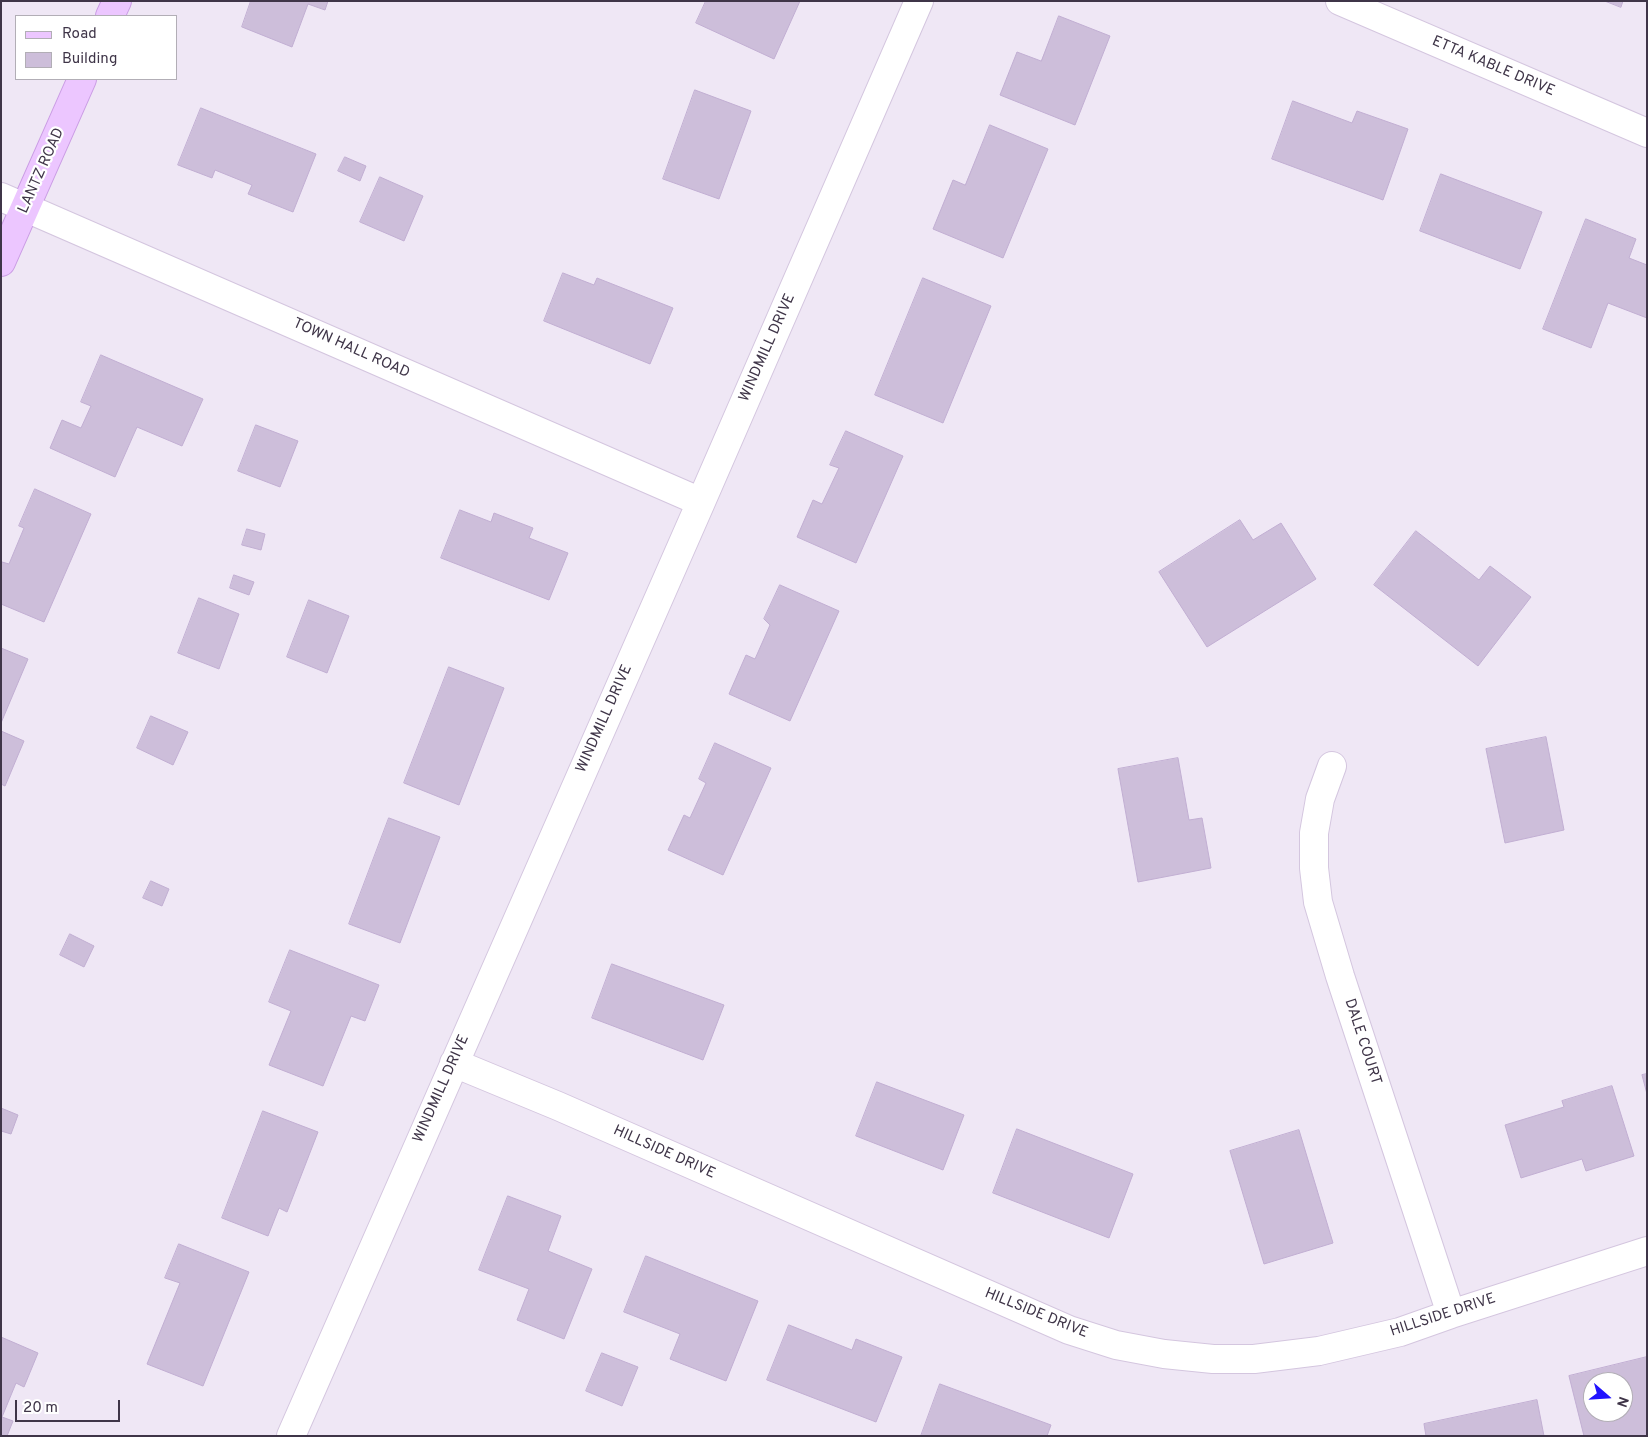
<!DOCTYPE html>
<style>
body{margin:0}
#map{position:relative;width:1648px;height:1437px;overflow:hidden;background:#efe7f5;font-family:Overpass,sans-serif}
canvas{display:block}
.frame{position:absolute;inset:0;border:2px solid #3f3548;pointer-events:none}
.legend{position:absolute;left:15px;top:15px;width:162px;height:65px;box-sizing:border-box;background:#fff;border:1px solid #b2aeb6;margin:0;padding:6px 9px;list-style:none;font-size:15px;color:#3f3548}
.legend li{display:flex;align-items:center;gap:10px;height:25px}
.legend b{width:25px;border:1px solid #b2aeb6}
.north{position:absolute;left:1583px;top:1372px;width:50px;height:50px;box-sizing:border-box;background:#fff;border:1px solid #b2aeb6;border-radius:50%;rotate:109deg;font-size:14px;font-weight:700;line-height:20px;text-align:center;color:#3f3548}
.north::after{content:'';display:block;margin:auto;width:18px;height:22px;background:#2113ff;clip-path:polygon(50% 0,100% 100%,50% 72%,0 100%)}
.scale{position:absolute;left:15px;top:1400px;width:105px;height:22px;box-sizing:border-box;border:2px solid #3f3548;border-top:0;padding-left:6px;font-size:15px;line-height:18px;white-space:nowrap;color:#3f3548;-webkit-text-stroke:4px #fff;paint-order:stroke}
</style>
<div id="map">
<canvas width="1648" height="1437"></canvas>
<div class="frame"></div>
<ul class="legend">
<li><b style="height:6px;background:#ecc6ff"></b>Road</li>
<li><b style="height:14px;background:#cdbeda"></b>Building</li>
</ul>
<div class="north">N</div>
<div class="scale">20 m</div>
</div>
<script>
const ctx = document.querySelector('canvas').getContext('2d');
ctx.lineJoin = 'round';
function fill(path, color) {
  ctx.fillStyle = color;
  ctx.fill(path, 'evenodd');
}
function stroke(path, color, width, dash) {
  ctx.strokeStyle = color;
  ctx.lineWidth = width;
  ctx.lineCap = dash ? 'butt' : 'round';
  ctx.setLineDash(dash || []);
  ctx.stroke(path);
}
function write(font, color, halo, rows, align = 'center') {
  ctx.font = font + ' Overpass,sans-serif';
  ctx.lineWidth = 4.5;
  ctx.setLineDash([]);
  ctx.textBaseline = 'middle';
  ctx.strokeStyle = halo;
  ctx.fillStyle = color;
  for (const [text, x, y, turn = 0] of rows) {
    ctx.save();
    ctx.translate(x, y);
    ctx.rotate((+turn || 0) * Math.PI / 180);
    ctx.textAlign = isNaN(turn) ? turn : align;
    if (halo) ctx.strokeText(text, 0, 0);
    ctx.fillText(text, 0, 0);
    ctx.restore();
  }
}
const building = new Path2D(`
 M 251,1 L 328,1 L 325,10 L 308,4 L 292,47 L 242,27 Z
 M 706,1 L 800,1 L 774,59 L 696,23 Z
 M 1605,1 L 1623,1 L 1621,7 Z
 M 1059,16 L 1110,36 L 1075,125 L 1000,95 L 1017,52 L 1041,61 Z
 M 695,90 L 751,111 L 719,199 L 663,179 Z
 M 1293,101 L 1352,123 L 1357,111 L 1408,129 L 1383,200 L 1272,159 Z
 M 201,108 L 316,154 L 293,212 L 248,194 L 252,185 L 215,170 L 212,178 L 178,165 Z
 M 990,125 L 1048,149 L 1003,258 L 933,229 L 953,180 L 965,185 Z
 M 345,157 L 366,166 L 360,181 L 338,171 Z
 M 1441,174 L 1542,212 L 1520,269 L 1420,231 Z
 M 380,177 L 423,196 L 404,241 L 360,222 Z
 M 1586,219 L 1636,239 L 1629,258 L 1647,265 L 1647,318 L 1608,303 L 1591,348 L 1543,329 Z
 M 563,273 L 594,285 L 597,278 L 673,308 L 650,364 L 544,321 Z
 M 923,278 L 991,306 L 943,423 L 875,395 Z
 M 101,355 L 203,399 L 182,446 L 137,427 L 115,477 L 50,448 L 62,420 L 81,428 L 91,406 L 81,402 Z
 M 256,425 L 298,441 L 280,487 L 238,471 Z
 M 846,431 L 903,456 L 856,563 L 797,537 L 813,500 L 822,504 L 839,468 L 830,465 Z
 M 35,489 L 91,514 L 44,622 L 1,604 L 1,564 L 2,562 L 9,564 L 24,528 L 19,526 Z
 M 460,510 L 491,522 L 494,513 L 533,528 L 529,538 L 568,553 L 549,600 L 441,558 Z
 M 1240,520 L 1253,540 L 1281,523 L 1316,579 L 1207,647 L 1159,572 Z
 M 247,529 L 265,534 L 261,550 L 242,545 Z
 M 1416,531 L 1479,580 L 1490,566 L 1531,597 L 1478,666 L 1374,585 Z
 M 234,575 L 254,582 L 249,595 L 230,588 Z
 M 780,585 L 839,611 L 790,721 L 729,694 L 746,655 L 755,659 L 770,625 L 764,619 Z
 M 199,598 L 239,614 L 219,669 L 178,653 Z
 M 309,600 L 349,616 L 327,673 L 287,657 Z
 M 1,648 L 28,659 L 1,723 Z
 M 449,667 L 504,688 L 459,805 L 404,783 Z
 M 151,716 L 188,732 L 173,765 L 137,748 Z
 M 1,731 L 24,741 L 5,786 L 1,784 Z
 M 1546,737 L 1564,830 L 1505,843 L 1486,749 Z
 M 715,743 L 771,768 L 723,875 L 668,850 L 684,815 L 690,818 L 706,783 L 699,779 Z
 M 1178,758 L 1189,820 L 1202,818 L 1211,868 L 1138,882 L 1118,769 Z
 M 389,818 L 440,837 L 400,943 L 349,924 Z
 M 151,881 L 169,889 L 162,906 L 143,898 Z
 M 70,934 L 94,946 L 84,967 L 60,955 Z
 M 290,950 L 379,985 L 365,1021 L 351,1016 L 323,1086 L 269,1065 L 291,1011 L 269,1002 Z
 M 612,964 L 724,1005 L 703,1060 L 592,1018 Z
 M 1647,1074 L 1647,1094 L 1642,1075 Z
 M 877,1082 L 964,1115 L 943,1170 L 856,1136 Z
 M 1612,1086 L 1634,1156 L 1586,1171 L 1582,1159 L 1521,1178 L 1505,1125 L 1564,1107 L 1562,1101 Z
 M 1,1108 L 18,1115 L 11,1134 L 1,1131 Z
 M 263,1111 L 318,1132 L 287,1212 L 279,1208 L 268,1236 L 222,1218 Z
 M 1017,1129 L 1133,1174 L 1109,1238 L 993,1193 Z
 M 1299,1130 L 1333,1243 L 1264,1264 L 1230,1151 Z
 M 508,1196 L 561,1216 L 548,1251 L 592,1269 L 564,1339 L 517,1320 L 529,1289 L 479,1270 Z
 M 179,1244 L 249,1272 L 203,1386 L 147,1364 L 180,1283 L 165,1278 Z
 M 646,1256 L 758,1301 L 726,1381 L 670,1359 L 680,1334 L 624,1312 Z
 M 789,1325 L 852,1350 L 856,1339 L 902,1357 L 876,1422 L 767,1380 Z
 M 1,1337 L 38,1353 L 24,1387 L 16,1383 L 2,1417 L 13,1421 L 7,1436 L 1,1436 Z
 M 602,1353 L 638,1367 L 622,1406 L 586,1391 Z
 M 1647,1357 L 1647,1436 L 1584,1436 L 1569,1376 ZM 1593,1382 L 1623,1382 L 1623,1412 L 1593,1412 Z
 M 940,1384 L 1051,1425 L 1047,1436 L 921,1436 Z
 M 1537,1400 L 1544,1436 L 1426,1436 L 1424,1424 Z`);
const street = new Path2D(`
 M 1340,1 L 1647,133
 M 1,197 L 701,502
 M 1332,766 L 1320,799 L 1314,833 L 1314,868 L 1318,902 L 1340,976 L 1451,1314
 M 454,1063 L 558,1106 L 1069,1330 L 1116,1345 L 1164,1354 L 1213,1359 L 1254,1359 L 1319,1351 L 1400,1332 L 1451,1314 L 1647,1251
 M 291,1436 L 701,502 L 919,1`);
const secondary = new Path2D(`
 M 110,16 L 117,1
 M 1,262 L 82,79`);
const streetNames = [
 ["ETTA KABLE DRIVE",1493,67,23],
 ["LANTZ ROAD",42,171,-66],
 ["WINDMILL DRIVE",768,348,-66],
 ["TOWN HALL ROAD",351,349,24],
 ["WINDMILL DRIVE",605,719,-66],
 ["DALE COURT",1362,1042,72],
 ["WINDMILL DRIVE",442,1089,-66],
 ["HILLSIDE DRIVE",664,1153,24],
 ["HILLSIDE DRIVE",1036,1314,22],
 ["HILLSIDE DRIVE",1443,1316,-18]
];
fill(building, '#cdbeda');
stroke(building, '#c1aed2', 1);
stroke(street, '#d4c6df', 30);
stroke(secondary, '#ca9ce4', 30);
stroke(street, '#fff', 28);
stroke(secondary, '#ecc6ff', 28);
write('15px', '#3f3548', '#fff', streetNames);
</script>
